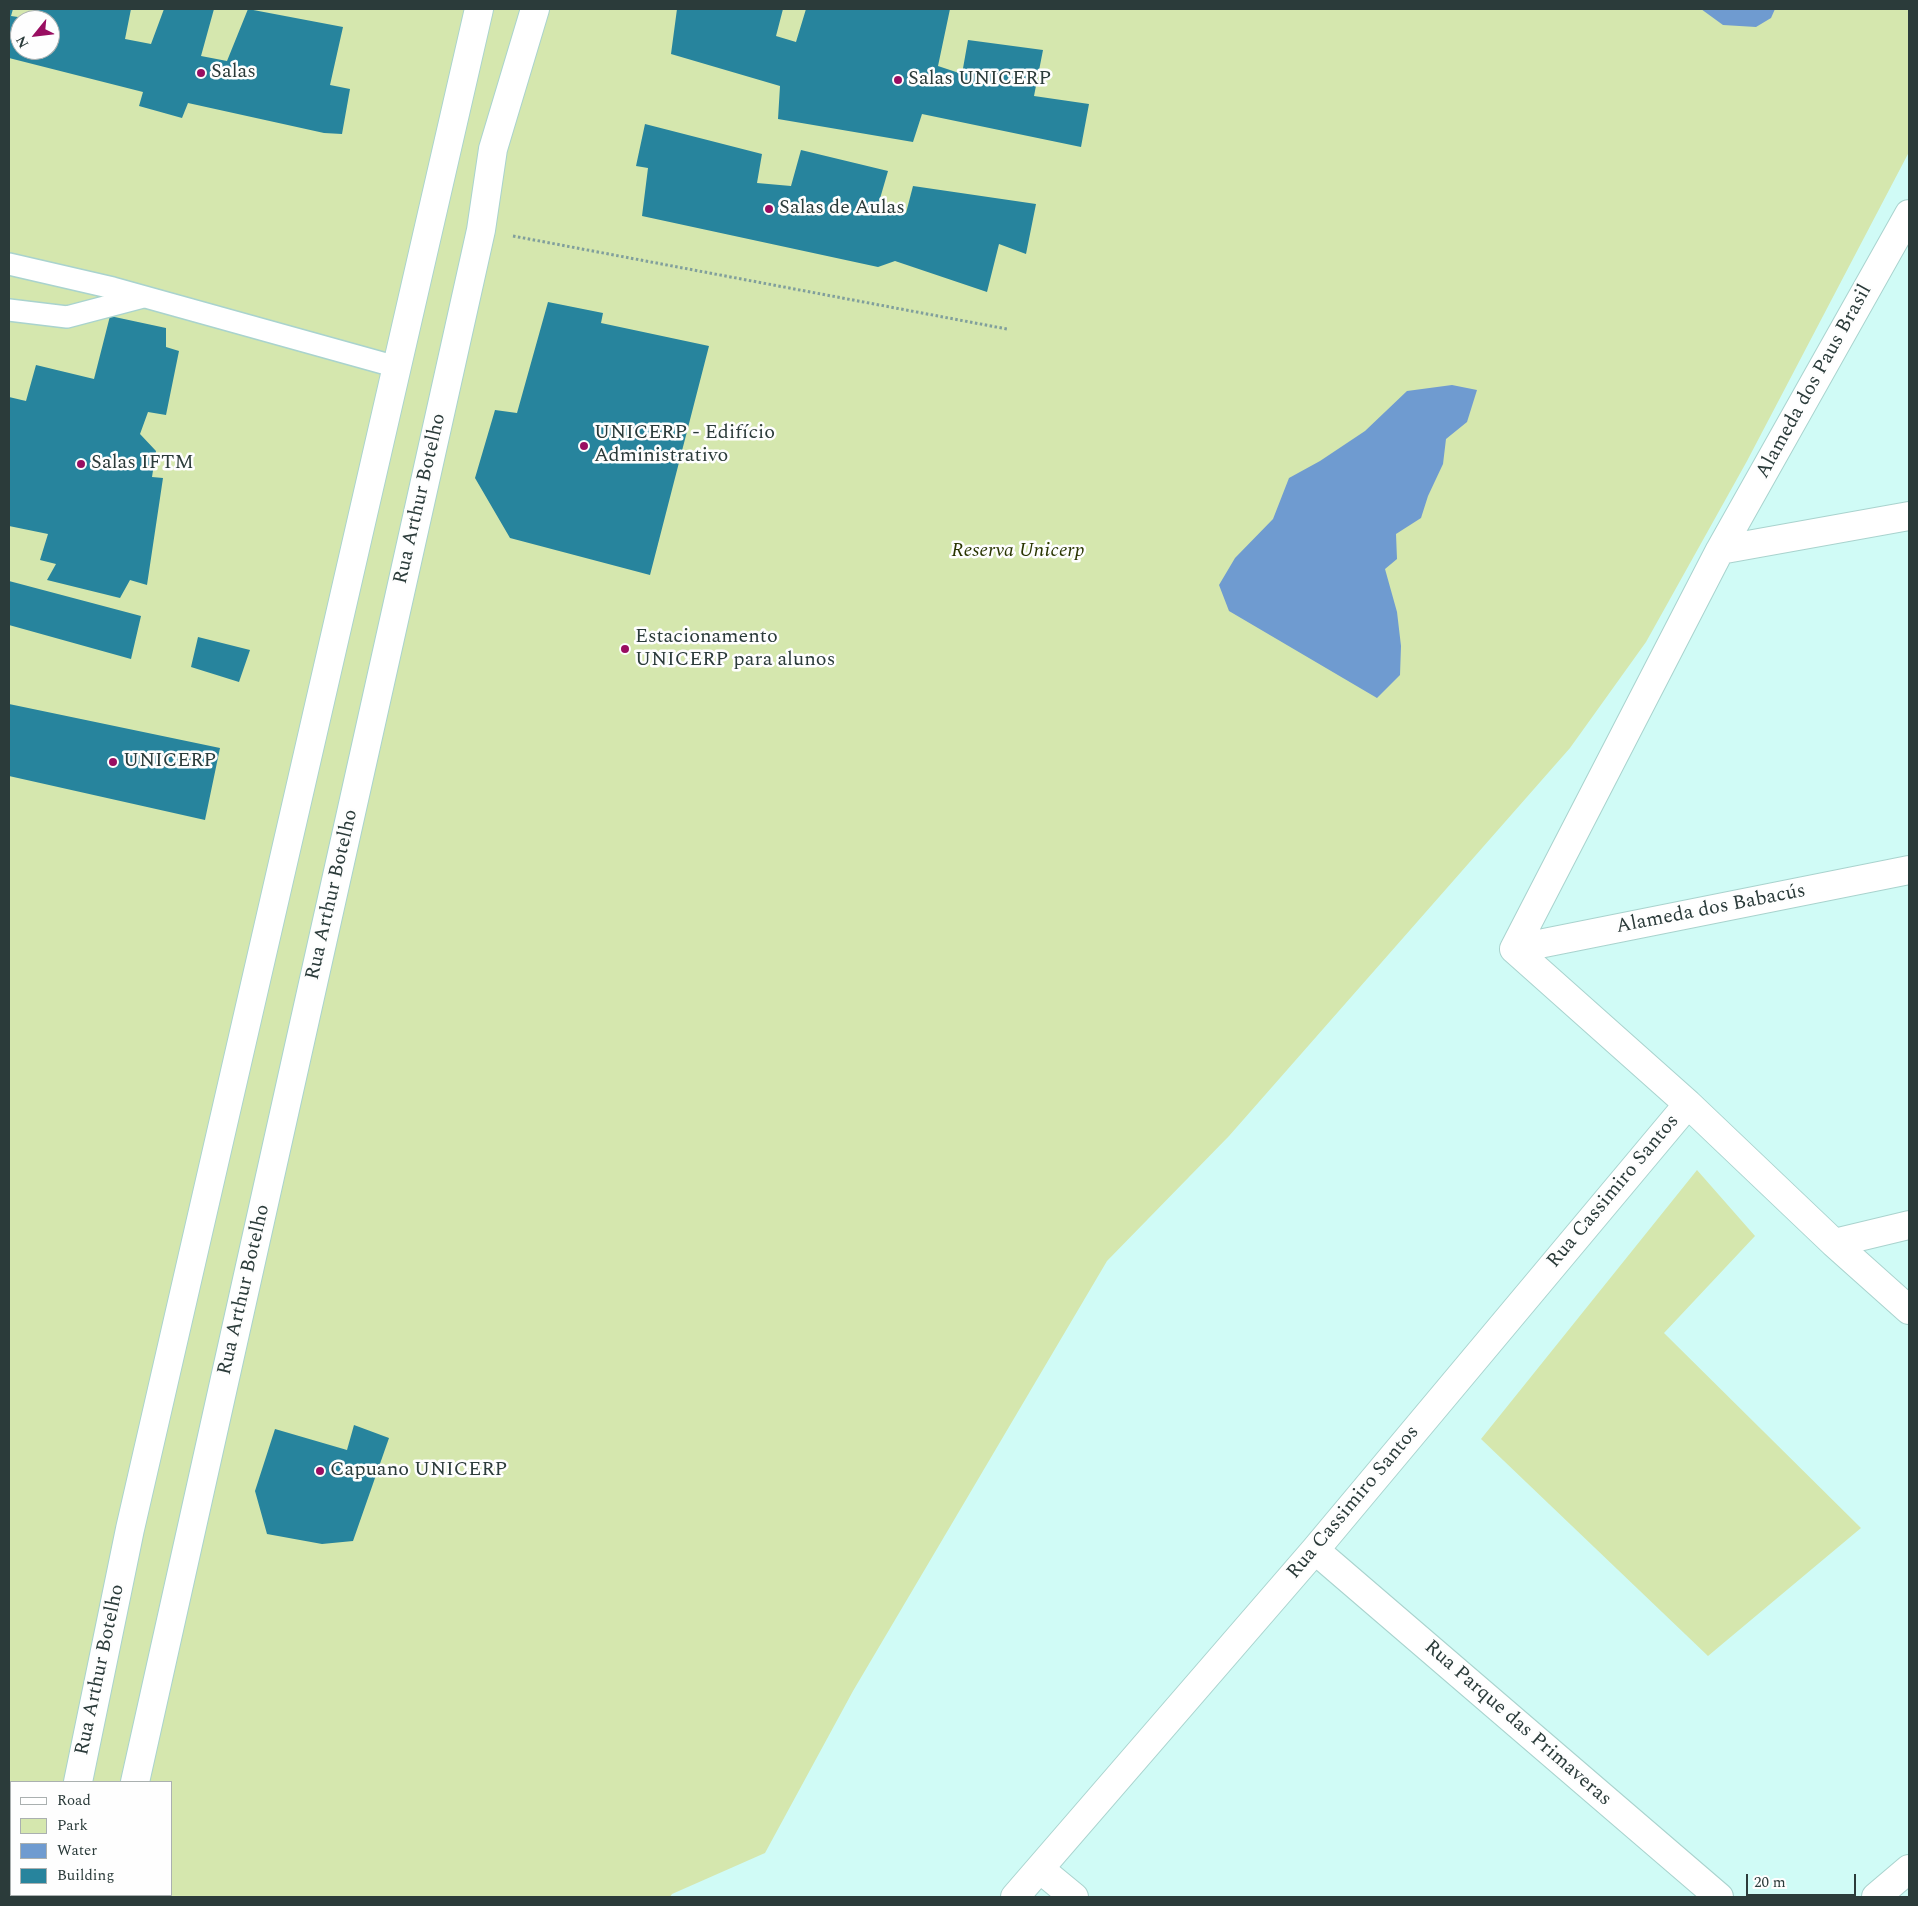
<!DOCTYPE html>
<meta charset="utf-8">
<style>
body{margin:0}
#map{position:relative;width:1918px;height:1906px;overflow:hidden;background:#d0fbf6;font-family:Spectral,serif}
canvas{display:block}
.frame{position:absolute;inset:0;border:10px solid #2b3b3a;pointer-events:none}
.legend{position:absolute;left:10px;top:1781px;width:162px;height:115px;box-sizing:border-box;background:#fefefe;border:1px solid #aab0b0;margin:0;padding:6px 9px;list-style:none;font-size:15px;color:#2b3b3a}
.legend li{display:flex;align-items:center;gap:10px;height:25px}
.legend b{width:25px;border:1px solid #aab0b0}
.north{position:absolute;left:10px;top:10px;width:50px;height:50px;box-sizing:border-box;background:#fefefe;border:1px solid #aab0b0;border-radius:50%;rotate:241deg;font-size:14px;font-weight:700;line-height:20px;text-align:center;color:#2b3b3a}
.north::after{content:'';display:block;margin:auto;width:18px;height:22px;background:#990e61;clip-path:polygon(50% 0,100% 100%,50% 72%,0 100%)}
.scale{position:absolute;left:1746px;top:1874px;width:110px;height:22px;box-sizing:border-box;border:2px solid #2b3b3a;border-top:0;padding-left:6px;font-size:15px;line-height:18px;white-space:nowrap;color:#2b3b3a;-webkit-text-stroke:4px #fefefe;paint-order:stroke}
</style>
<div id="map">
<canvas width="1918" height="1906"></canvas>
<div class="frame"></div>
<ul class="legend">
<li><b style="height:6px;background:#fff"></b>Road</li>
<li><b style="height:14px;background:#d5e7ae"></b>Park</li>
<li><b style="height:14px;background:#6f9bd0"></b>Water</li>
<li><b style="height:14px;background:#27849d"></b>Building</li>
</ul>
<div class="north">N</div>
<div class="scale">20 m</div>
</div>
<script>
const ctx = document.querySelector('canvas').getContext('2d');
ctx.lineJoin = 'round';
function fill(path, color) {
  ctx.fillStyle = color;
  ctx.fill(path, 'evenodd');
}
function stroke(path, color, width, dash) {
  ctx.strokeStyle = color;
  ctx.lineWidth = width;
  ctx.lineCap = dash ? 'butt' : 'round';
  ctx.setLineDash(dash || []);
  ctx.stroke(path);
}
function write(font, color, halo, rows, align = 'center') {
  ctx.font = font + ' Spectral,serif';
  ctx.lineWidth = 5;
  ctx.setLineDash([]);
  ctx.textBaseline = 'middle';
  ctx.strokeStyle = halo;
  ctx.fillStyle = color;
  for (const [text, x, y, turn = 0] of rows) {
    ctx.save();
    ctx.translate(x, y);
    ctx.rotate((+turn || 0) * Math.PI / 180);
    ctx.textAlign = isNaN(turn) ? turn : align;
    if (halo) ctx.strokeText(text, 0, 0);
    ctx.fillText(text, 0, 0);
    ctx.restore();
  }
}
const green = new Path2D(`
 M 9,9 L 1909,9 L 1909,152 L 1747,461 L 1646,642 L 1570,748 L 1229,1136 L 1107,1261 L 853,1691 L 765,1853 L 672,1894 L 670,1897 L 9,1897 ZM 20,20 L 50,20 L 50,50 L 20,50 ZM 11,1782 L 171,1782 L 171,1895 L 11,1895 Z
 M 1697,1170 L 1755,1236 L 1664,1333 L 1861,1528 L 1708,1656 L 1481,1439 Z`);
const water = new Path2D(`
 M 1701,9 L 1775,9 L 1771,18 L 1756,27 L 1723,25 Z
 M 1452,385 L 1477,390 L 1467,422 L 1446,439 L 1443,464 L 1428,496 L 1421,518 L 1396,534 L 1397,559 L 1385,569 L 1397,612 L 1401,646 L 1400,675 L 1377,698 L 1229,611 L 1219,585 L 1235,558 L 1273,519 L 1289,478 L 1320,461 L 1365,431 L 1407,391 Z`);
const building = new Path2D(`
 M 9,9 L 13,9 L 11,16 L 32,19 L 34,9 L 131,9 L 125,39 L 151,44 L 164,9 L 214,9 L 201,56 L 227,61 L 248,9 L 343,27 L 330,85 L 350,89 L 342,134 L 324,133 L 188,103 L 182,118 L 139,106 L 143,92 L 9,58 ZM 20,20 L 50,20 L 50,50 L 20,50 Z
 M 677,9 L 783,9 L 776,36 L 796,42 L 806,9 L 950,9 L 938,66 L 962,74 L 968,40 L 1043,50 L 1034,96 L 1089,104 L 1081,147 L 922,114 L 913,142 L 778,119 L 780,86 L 671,54 Z
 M 645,124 L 762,154 L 757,183 L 791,186 L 801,150 L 888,171 L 879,202 L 906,213 L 913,186 L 1036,204 L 1026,254 L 999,244 L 987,292 L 895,261 L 878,267 L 642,216 L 648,168 L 636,166 Z
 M 548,302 L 603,313 L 601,323 L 709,346 L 650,575 L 510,538 L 475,478 L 495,410 L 517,413 Z
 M 110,316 L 166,328 L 166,347 L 179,351 L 166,415 L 148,412 L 140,434 L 156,451 L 152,477 L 163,478 L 147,585 L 130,580 L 120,598 L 47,580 L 56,564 L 40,560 L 48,534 L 9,526 L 9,397 L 26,401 L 36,365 L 94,379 Z
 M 9,581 L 141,616 L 131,659 L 9,625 Z
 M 198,637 L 250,650 L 239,682 L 191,667 Z
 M 9,704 L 220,748 L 205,820 L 9,776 Z
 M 354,1425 L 389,1438 L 353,1541 L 322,1544 L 267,1534 L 255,1491 L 275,1429 L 347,1450 Z`);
const path = new Path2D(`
 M 513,236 L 1007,329`);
const lane = new Path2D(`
 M 9,264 L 113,288 L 397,367
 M 9,310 L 67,317 L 143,297`);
const street = new Path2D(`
 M 1720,550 L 1909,516
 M 1514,949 L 1720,550 L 1909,214
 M 1514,949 L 1688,1104 L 1834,1243 L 1909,1310
 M 1514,949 L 1909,870
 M 1834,1243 L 1909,1225
 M 1315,1550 L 1719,1897
 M 78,1782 L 130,1529 L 479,9
 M 135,1782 L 481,230 L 493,149 L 535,9
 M 1040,1869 L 1074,1897
 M 55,1897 L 55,1895
 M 110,1897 L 110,1895
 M 1015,1897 L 1315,1550 L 1688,1104
 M 1876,1897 L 1909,1869`);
const markers = [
 [201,73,5,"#990e61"],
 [898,80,5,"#990e61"],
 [769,209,5,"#990e61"],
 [584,446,5,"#990e61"],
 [81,464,5,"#990e61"],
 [625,649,5,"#990e61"],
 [113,762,5,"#990e61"],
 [320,1471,5,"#990e61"]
];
const poiNames = [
 ["Salas",211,73],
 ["Salas UNICERP",908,80],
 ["Salas de Aulas",779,209],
 ["UNICERP - Edifício",594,434],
 ["Administrativo",594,457],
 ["Salas IFTM",91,464],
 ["Estacionamento",635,638],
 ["UNICERP para alunos",635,661],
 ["UNICERP",123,762],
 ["Capuano UNICERP",330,1471]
];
const streetNames = [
 ["Alameda dos Paus Brasil",1815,382,-61],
 ["Rua Arthur Botelho",421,499,-77],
 ["Rua Arthur Botelho",333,895,-77],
 ["Alameda dos Babacús",1711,910,-11],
 ["Rua Cassimiro Santos",1614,1192,-50],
 ["Rua Arthur Botelho",245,1290,-77],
 ["Rua Cassimiro Santos",1354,1503,-50],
 ["Rua Arthur Botelho",101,1670,-78],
 ["Rua Parque das Primaveras",1517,1724,41]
];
const parkNames = [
 ["Reserva Unicerp",1018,552]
];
fill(green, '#d5e7ae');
fill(water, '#6f9bd0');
fill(building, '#27849d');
stroke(lane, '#a9d3ce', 24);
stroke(street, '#a9d3ce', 30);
stroke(path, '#819f9c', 3, [2.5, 2.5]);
stroke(lane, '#fff', 21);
stroke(street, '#fff', 28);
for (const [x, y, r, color] of markers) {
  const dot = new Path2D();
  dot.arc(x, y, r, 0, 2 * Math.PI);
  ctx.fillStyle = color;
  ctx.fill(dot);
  stroke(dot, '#fefefe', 2);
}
write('20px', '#2b3b3a', '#fefefe', poiNames, 'left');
write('20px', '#2b3b3a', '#fefefe', streetNames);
write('italic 20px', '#293501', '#fefefe', parkNames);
</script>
